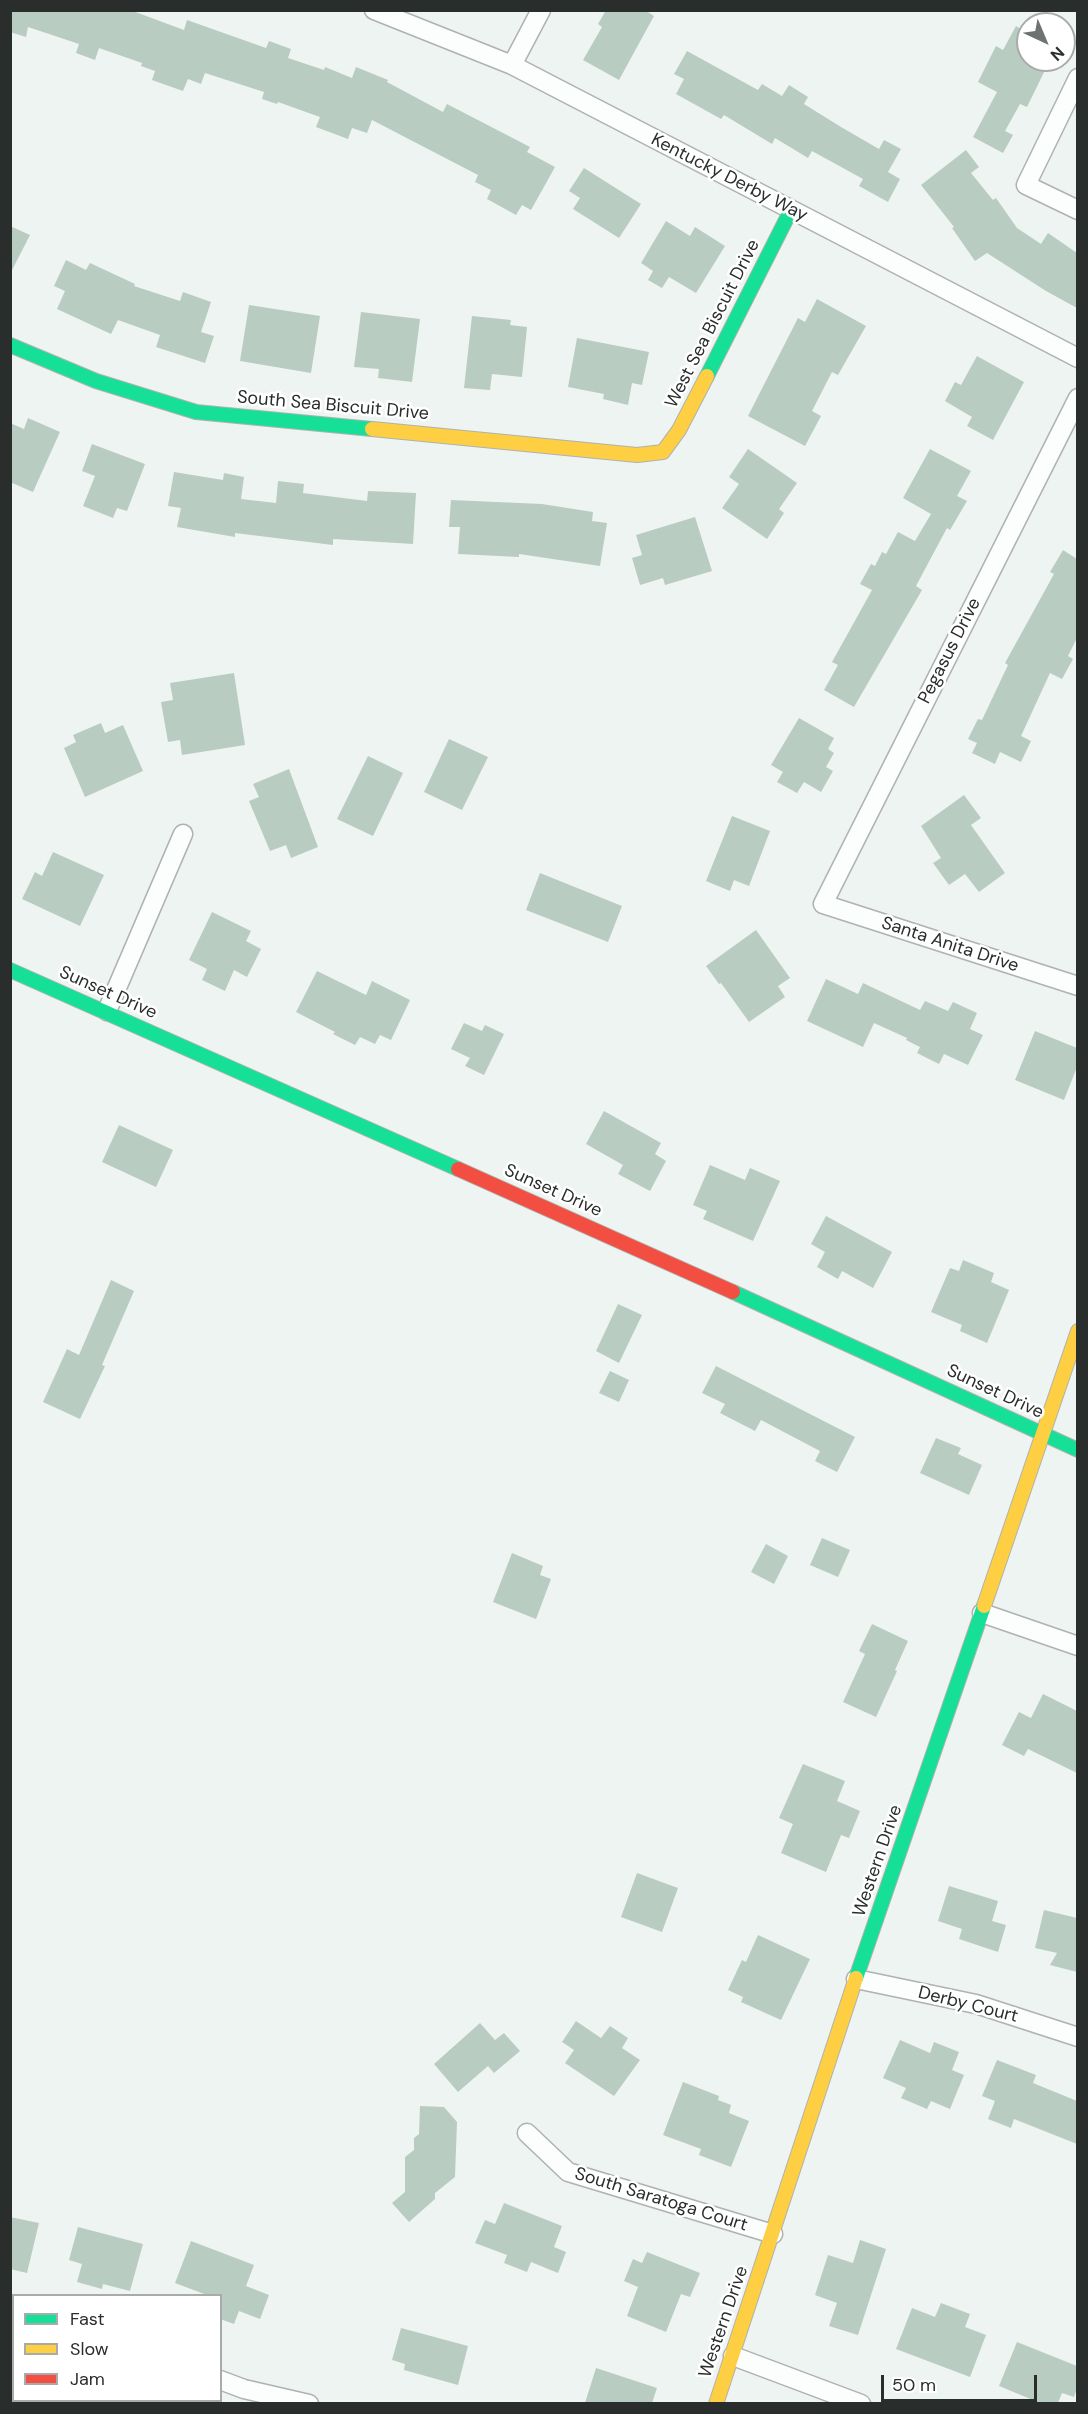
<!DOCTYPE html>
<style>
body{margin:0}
#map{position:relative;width:1088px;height:2414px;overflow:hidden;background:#eef4f1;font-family:"DM Sans",sans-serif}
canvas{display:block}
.frame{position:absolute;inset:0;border:12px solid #292d2b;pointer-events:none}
.legend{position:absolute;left:12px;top:2294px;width:210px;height:108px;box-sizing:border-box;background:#fff;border:2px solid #a9abaa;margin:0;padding:8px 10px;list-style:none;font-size:18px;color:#292d2b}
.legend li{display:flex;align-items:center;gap:12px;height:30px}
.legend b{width:30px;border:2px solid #a9abaa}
.north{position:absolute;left:1016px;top:12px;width:60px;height:60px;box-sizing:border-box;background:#fff;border:2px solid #a9abaa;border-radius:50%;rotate:136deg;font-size:16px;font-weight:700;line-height:24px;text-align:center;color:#292d2b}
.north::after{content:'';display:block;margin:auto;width:21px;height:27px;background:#6e7370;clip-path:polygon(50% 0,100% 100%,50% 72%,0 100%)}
.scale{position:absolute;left:881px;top:2375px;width:156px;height:27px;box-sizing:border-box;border:3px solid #292d2b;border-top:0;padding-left:8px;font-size:18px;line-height:21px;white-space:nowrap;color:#292d2b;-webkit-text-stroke:4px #fff;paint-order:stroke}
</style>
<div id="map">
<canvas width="1088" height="2414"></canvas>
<div class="frame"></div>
<ul class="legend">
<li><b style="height:8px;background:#16e098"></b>Fast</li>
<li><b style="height:8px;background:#ffcf43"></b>Slow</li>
<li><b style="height:8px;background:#f24e42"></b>Jam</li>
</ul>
<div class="north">N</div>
<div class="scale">50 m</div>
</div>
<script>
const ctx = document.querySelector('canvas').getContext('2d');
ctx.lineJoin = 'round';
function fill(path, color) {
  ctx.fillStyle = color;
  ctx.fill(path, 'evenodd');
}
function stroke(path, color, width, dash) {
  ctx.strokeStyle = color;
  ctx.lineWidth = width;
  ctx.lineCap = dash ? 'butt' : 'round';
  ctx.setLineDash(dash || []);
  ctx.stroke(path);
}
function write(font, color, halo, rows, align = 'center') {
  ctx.font = font + ' "DM Sans",sans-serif';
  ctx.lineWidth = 5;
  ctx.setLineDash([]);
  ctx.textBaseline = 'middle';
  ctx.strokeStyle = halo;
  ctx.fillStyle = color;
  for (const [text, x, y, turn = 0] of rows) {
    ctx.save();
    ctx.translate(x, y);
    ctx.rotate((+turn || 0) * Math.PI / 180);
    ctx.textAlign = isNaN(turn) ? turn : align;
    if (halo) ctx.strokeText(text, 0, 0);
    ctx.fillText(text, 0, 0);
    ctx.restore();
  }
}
const building = new Path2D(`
 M 10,10 L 130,10 L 184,30 L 187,20 L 266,48 L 269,41 L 291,49 L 288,58 L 324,70 L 325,67 L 352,78 L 356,67 L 388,80 L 387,82 L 443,112 L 447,104 L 530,147 L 527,152 L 555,167 L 531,210 L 522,205 L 516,215 L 487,199 L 491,190 L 475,182 L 478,175 L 372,120 L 367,133 L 352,128 L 348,139 L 316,127 L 320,117 L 278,102 L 277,104 L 262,99 L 264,92 L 205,73 L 201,84 L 188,79 L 183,91 L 152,80 L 155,71 L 141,66 L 142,63 L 99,48 L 95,60 L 76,53 L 79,44 L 28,27 L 26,37 L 10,32 Z
 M 606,10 L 645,10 L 654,16 L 619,80 L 583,60 L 602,27 L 598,24 Z
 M 1016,26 L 1028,33 L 1028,60 L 1050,60 L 1027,107 L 1020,104 L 1005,131 L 1013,135 L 1003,153 L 973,137 L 997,92 L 978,82 L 996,46 L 1003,50 Z
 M 687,51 L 758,90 L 762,84 L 782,96 L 789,85 L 808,97 L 804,104 L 841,127 L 879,149 L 884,140 L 901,149 L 888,172 L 900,179 L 888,202 L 859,186 L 863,179 L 812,151 L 808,158 L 775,138 L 772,144 L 724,115 L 721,119 L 676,94 L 684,79 L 674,74 Z
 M 966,150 L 979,167 L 971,173 L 993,200 L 996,198 L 1017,228 L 1041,244 L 1048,233 L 1077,253 L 1077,308 L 1046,291 L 987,253 L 975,261 L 952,228 L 954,227 L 921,185 Z
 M 584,168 L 641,204 L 619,238 L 573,209 L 580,198 L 569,191 Z
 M 666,221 L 690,236 L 695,227 L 725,246 L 696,293 L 669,277 L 662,288 L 648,280 L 653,271 L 641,263 Z
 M 10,226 L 30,235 L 10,274 Z
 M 66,260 L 86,270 L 90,263 L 135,284 L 134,286 L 180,301 L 183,292 L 211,302 L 201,332 L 214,336 L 205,363 L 156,347 L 160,335 L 118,320 L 111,334 L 57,309 L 65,291 L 54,286 Z
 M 817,299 L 866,326 L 838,375 L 832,372 L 812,411 L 821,416 L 805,446 L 748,416 L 798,318 L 805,322 Z
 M 249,305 L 320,316 L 311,373 L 240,361 Z
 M 361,312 L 420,319 L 412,382 L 378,378 L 379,369 L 354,367 Z
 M 472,316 L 511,320 L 510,325 L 527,327 L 522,377 L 492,374 L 490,390 L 464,388 Z
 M 577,338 L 649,352 L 642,385 L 632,383 L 628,405 L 603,399 L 604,394 L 568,387 Z
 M 977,356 L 1024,382 L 993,440 L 967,426 L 972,417 L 945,401 L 955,382 L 961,385 Z
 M 28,418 L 60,432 L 33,492 L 10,482 L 10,423 L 24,429 Z
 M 92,444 L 145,464 L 127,511 L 117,508 L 113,518 L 83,506 L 95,476 L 82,471 Z
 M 748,449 L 797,483 L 779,509 L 784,513 L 767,539 L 722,508 L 739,484 L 729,477 Z
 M 930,449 L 971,471 L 957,496 L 967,501 L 950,530 L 947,528 L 916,586 L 922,590 L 854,707 L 824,690 L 838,665 L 832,662 L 872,590 L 860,584 L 871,564 L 875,566 L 882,552 L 886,554 L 898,532 L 915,541 L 931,514 L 903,498 Z
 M 174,472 L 223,480 L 224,473 L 244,477 L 241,499 L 276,503 L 278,481 L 304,484 L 303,493 L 367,501 L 368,491 L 416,493 L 413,544 L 333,539 L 333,545 L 235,533 L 235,537 L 177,527 L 181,508 L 168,506 Z
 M 451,500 L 542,504 L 593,512 L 592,521 L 607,523 L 600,566 L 519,554 L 519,557 L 458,554 L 460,527 L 449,527 Z
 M 695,517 L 712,571 L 665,585 L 663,578 L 640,585 L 632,558 L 642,555 L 636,535 Z
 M 1063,550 L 1077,559 L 1077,638 L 1068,656 L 1073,659 L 1062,679 L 1050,673 L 1021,736 L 1031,741 L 1021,762 L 1000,752 L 995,764 L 972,753 L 977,743 L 968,739 L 978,719 L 982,720 L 1008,665 L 1005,663 L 1054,574 L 1050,572 Z
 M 234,673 L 245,745 L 182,755 L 180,740 L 168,742 L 161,702 L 173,700 L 170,683 Z
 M 799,718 L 834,738 L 828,749 L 834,753 L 826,767 L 833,771 L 821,792 L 804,782 L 797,793 L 777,782 L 783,772 L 771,765 Z
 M 101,723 L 105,733 L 123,725 L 143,771 L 85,797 L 64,748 L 76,742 L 73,735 Z
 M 449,739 L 488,757 L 462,810 L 424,792 Z
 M 368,756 L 403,773 L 373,836 L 337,819 Z
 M 289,769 L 318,847 L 291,858 L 286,845 L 270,851 L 249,801 L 259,797 L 253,784 Z
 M 964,795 L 981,818 L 971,825 L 1005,873 L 979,892 L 965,874 L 949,885 L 933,863 L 941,858 L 921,826 Z
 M 732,816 L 770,831 L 749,886 L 734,880 L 730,891 L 706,881 Z
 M 53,852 L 104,875 L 80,926 L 22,899 L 35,872 L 42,876 Z
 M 540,873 L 622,906 L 608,942 L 526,910 Z
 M 212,912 L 251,931 L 246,941 L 261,949 L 247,977 L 234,970 L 225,991 L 202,980 L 207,969 L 189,960 Z
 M 756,930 L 790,978 L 778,986 L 785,997 L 749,1022 L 721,983 L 719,984 L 706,966 Z
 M 317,971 L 366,995 L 372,981 L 410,1000 L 391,1040 L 380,1035 L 375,1044 L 360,1037 L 355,1045 L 333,1034 L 335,1032 L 296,1012 Z
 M 826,979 L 858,994 L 863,983 L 920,1010 L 925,1001 L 948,1011 L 953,1002 L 977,1013 L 970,1029 L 983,1035 L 968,1065 L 944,1054 L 939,1064 L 917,1053 L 920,1047 L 906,1040 L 907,1038 L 874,1023 L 863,1047 L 807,1021 Z
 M 464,1023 L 482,1031 L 485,1025 L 504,1034 L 484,1075 L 465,1066 L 470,1058 L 451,1049 Z
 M 1035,1031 L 1077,1048 L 1077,1067 L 1064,1100 L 1015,1080 Z
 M 604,1111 L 661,1143 L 655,1154 L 666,1161 L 650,1191 L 618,1174 L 623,1165 L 586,1144 Z
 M 119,1125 L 173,1150 L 156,1187 L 102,1162 Z
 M 710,1165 L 745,1180 L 750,1168 L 780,1181 L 753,1241 L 703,1219 L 707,1211 L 693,1205 Z
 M 826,1216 L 892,1252 L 873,1288 L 842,1271 L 838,1279 L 817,1267 L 825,1252 L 811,1244 Z
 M 963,1260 L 994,1273 L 991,1282 L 1009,1290 L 987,1343 L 960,1331 L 962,1325 L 931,1312 L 950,1268 L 959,1271 Z
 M 111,1280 L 134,1291 L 102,1365 L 105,1366 L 80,1419 L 43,1402 L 67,1349 L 79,1355 Z
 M 618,1304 L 642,1315 L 619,1363 L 596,1351 Z
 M 716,1366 L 855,1437 L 837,1472 L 815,1461 L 820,1451 L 761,1420 L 755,1431 L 720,1413 L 725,1404 L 702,1393 Z
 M 610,1371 L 629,1380 L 619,1402 L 599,1393 Z
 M 936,1438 L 961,1448 L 958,1454 L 982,1465 L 969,1495 L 920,1473 Z
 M 822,1538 L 850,1550 L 838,1577 L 810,1565 Z
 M 766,1544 L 788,1556 L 774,1584 L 751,1572 Z
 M 512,1553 L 543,1566 L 540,1575 L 551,1579 L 536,1619 L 493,1602 Z
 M 872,1624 L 908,1641 L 895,1670 L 897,1671 L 876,1717 L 843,1702 L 865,1654 L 859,1651 Z
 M 1043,1694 L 1077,1711 L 1077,1773 L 1028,1749 L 1024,1756 L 1002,1745 L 1019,1712 L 1031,1718 Z
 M 803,1764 L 845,1781 L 837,1801 L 860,1811 L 849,1838 L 841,1835 L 826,1872 L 781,1853 L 793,1824 L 779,1818 Z
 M 637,1873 L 678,1888 L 662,1932 L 621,1917 Z
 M 949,1886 L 998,1901 L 992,1921 L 1006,1925 L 998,1952 L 959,1939 L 962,1929 L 938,1921 Z
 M 1044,1910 L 1077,1918 L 1077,1972 L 1050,1965 L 1057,1953 L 1035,1948 Z
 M 758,1935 L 810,1959 L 781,2020 L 741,2002 L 743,1997 L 728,1990 L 742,1960 L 746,1962 Z
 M 576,2021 L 601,2038 L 610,2026 L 628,2038 L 622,2048 L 640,2060 L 614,2096 L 565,2063 L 574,2050 L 562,2042 Z
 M 480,2023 L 495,2040 L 504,2033 L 520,2051 L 494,2073 L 488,2066 L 458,2092 L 434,2064 Z
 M 900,2040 L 930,2053 L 934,2042 L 959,2052 L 952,2070 L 964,2075 L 950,2109 L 931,2101 L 927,2109 L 901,2098 L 906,2088 L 883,2078 Z
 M 997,2060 L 1036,2075 L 1033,2083 L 1077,2101 L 1077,2144 L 1014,2119 L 1011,2128 L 988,2119 L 995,2101 L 982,2096 Z
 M 683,2082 L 719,2096 L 718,2100 L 731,2105 L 729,2113 L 749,2121 L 731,2167 L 699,2155 L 701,2149 L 663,2135 Z
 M 420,2106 L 444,2107 L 457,2122 L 455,2177 L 435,2193 L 435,2199 L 409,2222 L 392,2203 L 405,2192 L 405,2157 L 414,2150 L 414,2138 L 419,2134 Z
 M 504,2203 L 562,2226 L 554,2247 L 566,2252 L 558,2273 L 531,2262 L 527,2272 L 504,2263 L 507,2255 L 475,2243 L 485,2220 L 495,2224 Z
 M 10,2217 L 39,2223 L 27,2273 L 10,2269 Z
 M 78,2227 L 143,2244 L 130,2291 L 103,2284 L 102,2289 L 77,2282 L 82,2264 L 69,2260 Z
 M 860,2240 L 886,2249 L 858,2335 L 829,2326 L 837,2303 L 815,2295 L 828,2255 L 853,2263 Z
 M 191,2241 L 254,2265 L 246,2286 L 269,2295 L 260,2319 L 239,2311 L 234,2324 L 220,2319 L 220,2295 L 207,2295 L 175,2283 Z
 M 647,2252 L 700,2273 L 690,2297 L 681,2294 L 666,2332 L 627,2316 L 638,2287 L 624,2281 L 633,2259 L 642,2263 Z
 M 941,2303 L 970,2314 L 965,2327 L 986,2335 L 970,2377 L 896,2349 L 912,2308 L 935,2317 Z
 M 401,2328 L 468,2346 L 458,2385 L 404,2370 L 405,2364 L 392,2360 Z
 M 1017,2342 L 1077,2366 L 1077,2388 L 1074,2397 L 1062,2393 L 1058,2403 L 1032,2403 L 1033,2400 L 999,2386 Z
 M 596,2368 L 657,2388 L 652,2403 L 585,2403 Z`);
const street = new Path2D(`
 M 374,10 L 512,65 L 1078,358
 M 512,65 L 541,10
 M 1078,78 L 1026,185 L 1078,210
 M 1078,398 L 823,904 L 1078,986
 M 107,1011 L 183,834
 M 982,1613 L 1078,1646
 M 856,1979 L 976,2004 L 1078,2037
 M 527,2133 L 568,2172 L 773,2234
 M 10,2324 L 14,2324
 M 733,2356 L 861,2404
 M 220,2380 L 244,2389 L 309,2404`);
const fast = new Path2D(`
 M 10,345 L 96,381 L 196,412 L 372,429
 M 707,376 L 791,210
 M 10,970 L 458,1169
 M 733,1292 L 1078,1450
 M 856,1978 L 984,1606`);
const slow = new Path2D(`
 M 372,429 L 637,455 L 663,452 L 679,430 L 707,376
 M 984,1606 L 1078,1331
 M 716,2404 L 856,1978`);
const jam = new Path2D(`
 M 458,1169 L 733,1292`);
const streetNames = [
 ["Kentucky Derby Way",729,178,27],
 ["West Sea Biscuit Drive",713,324,-63],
 ["South Sea Biscuit Drive",333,406,5],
 ["Pegasus Drive",950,651,-63],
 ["Santa Anita Drive",950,945,18],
 ["Sunset Drive",108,993,24],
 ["Sunset Drive",553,1191,24],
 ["Sunset Drive",995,1392,25],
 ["Western Drive",878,1861,-71],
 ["Derby Court",968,2005,14],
 ["South Saratoga Court",661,2200,17],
 ["Western Drive",724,2322,-71]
];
fill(building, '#b9ccc2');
stroke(street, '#aeb2b0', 21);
stroke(fast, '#aeb2b0', 16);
stroke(slow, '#aeb2b0', 16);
stroke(jam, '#aeb2b0', 16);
stroke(street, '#fcfdfd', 18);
stroke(fast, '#16e098', 14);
stroke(slow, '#ffcf43', 14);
stroke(jam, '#f24e42', 14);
write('18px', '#292d2b', '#fff', streetNames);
</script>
